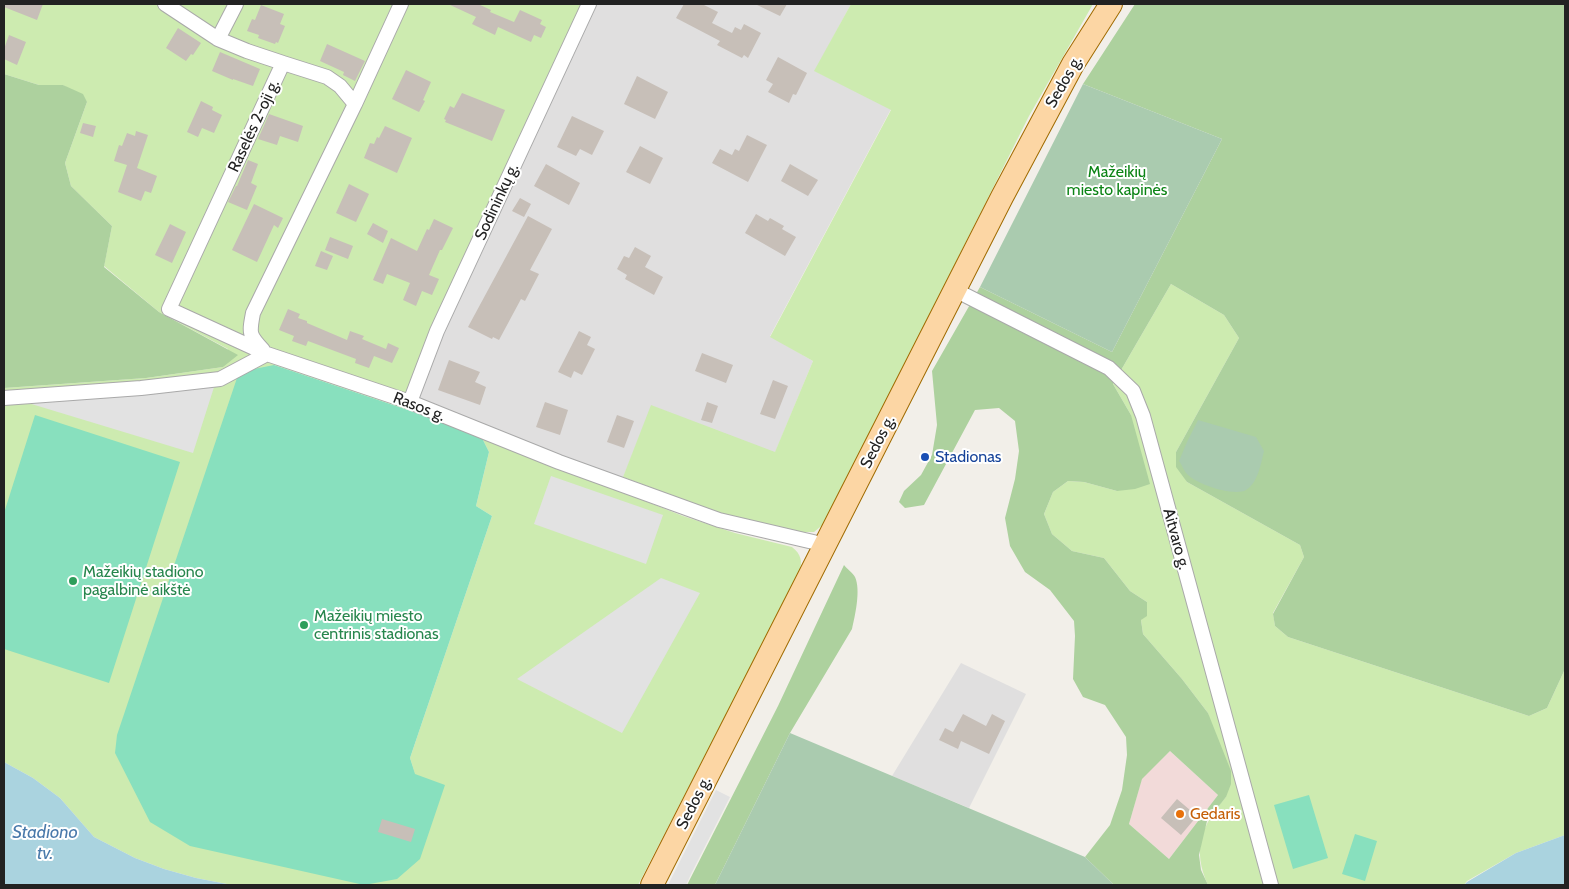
<!DOCTYPE html>
<meta charset="utf-8">
<style>
body{margin:0}
#map{position:relative;width:1569px;height:889px;overflow:hidden;background:#f2efe9;font-family:Cabin,sans-serif}
canvas{display:block}
.frame{position:absolute;inset:0;border:5px solid #222;pointer-events:none}
</style>
<div id="map">
<canvas width="1569" height="889"></canvas>
<div class="frame"></div>
</div>
<script>
const ctx = document.querySelector('canvas').getContext('2d');
ctx.lineJoin = 'round';
function fill(path, color) {
  ctx.fillStyle = color;
  ctx.fill(path, 'evenodd');
}
function stroke(path, color, width, dash) {
  ctx.strokeStyle = color;
  ctx.lineWidth = width;
  ctx.lineCap = dash ? 'butt' : 'round';
  ctx.setLineDash(dash || []);
  ctx.stroke(path);
}
function write(font, color, halo, rows, align = 'center') {
  ctx.font = font + ' Cabin,sans-serif';
  ctx.lineWidth = 4;
  ctx.setLineDash([]);
  ctx.textBaseline = 'middle';
  ctx.strokeStyle = halo;
  ctx.fillStyle = color;
  for (const [text, x, y, turn = 0] of rows) {
    ctx.save();
    ctx.translate(x, y);
    ctx.rotate((+turn || 0) * Math.PI / 180);
    ctx.textAlign = isNaN(turn) ? turn : align;
    if (halo) ctx.strokeText(text, 0, 0);
    ctx.fillText(text, 0, 0);
    ctx.restore();
  }
}
const residential = new Path2D(`
 M 595,4 L 851,4 L 815,71 L 891,109 L 770,336 L 813,361 L 775,453 L 652,406 L 618,490 L 481,436 L 408,410 Z
 M 961,663 L 1026,694 L 969,808 L 892,776 Z`);
const commercial = new Path2D(`
 M 1170,751 L 1218,795 L 1169,859 L 1129,824 L 1142,778 Z`);
const grass = new Path2D(`
 M 4,4 L 595,4 L 408,410 L 274,365 L 415,774 L 410,758 L 492,516 L 476,506 L 489,452 L 481,436 L 683,516 L 735,533 L 792,547 C 801,554 803,561 799,573 L 638,885 L 232,885 L 196,878 L 164,869 L 135,858 L 94,837 L 60,798 L 33,778 L 4,762 L 4,388 L 146,378 L 223,367 L 228,349 L 159,312 L 104,266 L 112,226 L 71,186 L 65,163 L 87,102 L 63,85 L 39,85 L 4,74 Z
 M 851,4 L 1093,4 L 1029,116 L 825,523 L 814,532 L 800,532 L 727,516 L 623,477 L 651,405 L 775,452 L 813,361 L 770,337 L 891,110 L 814,71 Z
 M 1171,284 L 1224,315 L 1239,338 L 1176,452 L 1187,482 L 1300,545 L 1304,557 L 1273,613 L 1275,626 L 1288,637 L 1529,716 L 1547,708 L 1565,669 L 1565,835 L 1516,853 L 1467,881 L 1464,885 L 1208,885 C 1192,850 1201,825 1226,797 L 1208,713 L 1182,679 L 1143,634 L 1141,620 L 1147,602 L 1130,591 L 1104,558 L 1072,551 L 1052,534 L 1044,514 L 1053,492 L 1068,481 L 1084,482 L 1117,491 L 1131,415 L 1113,384 Z`);
const forest = new Path2D(`
 M 1135,4 L 1565,4 L 1565,669 L 1547,708 L 1529,716 L 1288,637 L 1275,626 L 1273,614 L 1304,557 L 1300,545 L 1187,482 L 1176,467 L 1176,452 L 1239,338 L 1224,315 L 1171,284 L 1113,384 L 1131,415 L 1150,484 L 1135,489 L 1117,491 L 1084,482 L 1068,481 L 1053,492 L 1044,514 L 1052,534 L 1072,551 L 1104,558 L 1130,591 L 1147,602 L 1147,616 L 1141,620 L 1143,634 L 1182,679 L 1208,713 L 1231,771 L 1231,784 L 1226,797 L 1207,821 L 1199,855 L 1201,870 L 1208,885 L 1114,885 L 1085,857 L 1110,825 L 1122,790 L 1127,755 L 1126,737 L 1105,705 L 1083,697 L 1073,679 L 1075,636 L 1074,621 L 1050,590 L 1025,572 L 1010,546 L 1005,518 L 1015,479 L 1019,451 L 1015,421 L 999,408 L 975,410 L 924,505 L 905,508 L 899,502 L 904,491 L 921,475 L 932,455 L 937,425 L 932,371 L 980,287 L 1112,352 L 1222,139 L 1083,84 ZM 1170,751 L 1218,795 L 1169,859 L 1129,824 L 1142,779 Z
 M 4,74 L 39,85 L 63,85 L 83,94 L 87,102 L 65,163 L 71,186 L 112,226 L 104,267 L 159,312 L 238,355 L 223,367 L 146,378 L 4,388 Z
 M 844,565 C 847,569 853,573 855,577 C 861,590 855,616 852,629 L 790,733 L 715,885 L 687,885 L 778,706 Z`);
const cemetery = new Path2D(`
 M 1083,84 L 1222,139 L 1112,352 L 980,287 Z
 M 1198,420 L 1256,437 L 1264,451 C 1261,463 1258,483 1246,490 C 1234,497 1196,484 1187,474 C 1184,471 1182,465 1179,461 L 1187,442 Z
 M 790,733 L 1085,857 L 1114,885 L 715,885 Z`);
const pitch = new Path2D(`
 M 274,365 L 408,410 L 481,436 L 489,452 L 476,506 L 492,516 L 410,758 L 415,774 L 445,785 L 420,859 L 397,879 L 364,885 L 190,846 L 150,822 L 115,753 L 117,735 L 239,372 Z
 M 35,415 L 180,462 L 109,683 L 4,649 L 4,513 Z
 M 1309,795 L 1328,858 L 1293,869 L 1274,805 Z
 M 1355,834 L 1377,841 L 1365,881 L 1342,874 Z`);
const parking = new Path2D(`
 M 215,384 L 193,453 L 15,399 Z
 M 551,476 L 663,515 L 646,564 L 534,524 Z
 M 661,578 L 700,593 L 622,733 L 517,679 Z
 M 716,790 L 730,797 L 692,872 L 686,885 L 668,885 Z`);
const water = new Path2D(`
 M 4,762 L 33,778 L 60,798 L 94,837 L 135,858 L 164,869 L 196,878 L 232,885 L 4,885 Z
 M 1565,835 L 1565,885 L 1464,885 L 1467,882 L 1516,853 Z`);
const building = new Path2D(`
 M 4,4 L 43,4 L 37,20 L 4,7 Z
 M 448,4 L 478,4 L 491,10 L 490,12 L 514,22 L 520,10 L 542,20 L 540,24 L 546,27 L 541,38 L 534,35 L 531,42 L 498,27 L 495,35 L 472,24 L 476,17 Z
 M 684,4 L 702,4 L 718,12 L 712,23 L 732,33 L 735,27 L 741,30 L 744,24 L 761,33 L 748,58 L 744,55 L 742,58 L 717,45 L 720,41 L 676,18 Z
 M 755,4 L 787,4 L 780,16 Z
 M 261,5 L 284,14 L 280,24 L 285,26 L 278,43 L 276,42 L 275,44 L 258,38 L 259,35 L 247,31 L 252,19 L 255,20 Z
 M 178,28 L 201,43 L 193,55 L 191,54 L 186,61 L 166,48 Z
 M 9,35 L 26,42 L 17,65 L 4,59 L 4,49 Z
 M 327,44 L 365,61 L 355,81 L 343,75 L 344,72 L 320,61 Z
 M 220,52 L 260,69 L 253,86 L 233,79 L 233,80 L 212,71 Z
 M 778,57 L 807,73 L 796,95 L 793,94 L 789,103 L 768,92 L 773,84 L 766,80 Z
 M 406,70 L 431,82 L 423,100 L 425,101 L 419,112 L 392,99 Z
 M 637,76 L 668,92 L 655,119 L 624,104 Z
 M 462,93 L 505,110 L 492,141 L 445,122 L 446,120 L 444,119 L 450,106 L 454,108 Z
 M 201,101 L 213,107 L 212,110 L 222,115 L 214,133 L 202,128 L 198,137 L 187,132 Z
 M 269,114 L 303,126 L 298,142 L 280,136 L 277,145 L 258,139 Z
 M 572,116 L 604,131 L 592,155 L 580,149 L 576,156 L 557,147 Z
 M 83,123 L 96,126 L 93,137 L 80,133 Z
 M 385,126 L 412,138 L 397,173 L 364,158 L 370,143 L 374,144 L 377,137 L 379,138 Z
 M 136,131 L 148,135 L 137,168 L 157,176 L 151,193 L 145,191 L 141,201 L 118,192 L 127,165 L 114,161 L 119,145 L 122,146 L 127,133 L 135,136 Z
 M 747,135 L 767,145 L 748,182 L 712,163 L 720,149 L 732,155 L 735,149 L 739,151 Z
 M 640,146 L 663,158 L 650,184 L 626,172 Z
 M 248,160 L 258,164 L 251,183 L 257,186 L 247,210 L 228,202 L 236,186 L 237,186 Z
 M 546,164 L 580,183 L 569,205 L 534,186 Z
 M 790,164 L 818,180 L 808,196 L 781,181 Z
 M 349,184 L 369,194 L 356,222 L 336,213 Z
 M 520,198 L 531,204 L 524,217 L 512,211 Z
 M 254,204 L 283,218 L 278,228 L 274,225 L 257,262 L 232,250 Z
 M 756,214 L 768,221 L 770,218 L 784,226 L 782,229 L 796,237 L 785,256 L 745,233 Z
 M 528,216 L 552,229 L 530,270 L 539,274 L 525,301 L 521,299 L 499,340 L 493,337 L 492,339 L 468,327 Z
 M 434,219 L 453,228 L 442,250 L 440,250 L 429,275 L 439,279 L 432,295 L 422,291 L 416,306 L 403,300 L 410,283 L 387,274 L 383,284 L 373,280 L 391,238 L 417,251 L 427,229 L 429,230 Z
 M 373,223 L 388,231 L 383,243 L 367,234 Z
 M 170,224 L 186,232 L 172,263 L 155,255 Z
 M 330,237 L 353,246 L 348,259 L 325,250 Z
 M 635,247 L 651,256 L 645,267 L 663,277 L 654,295 L 625,279 L 627,275 L 617,269 L 624,256 L 629,258 Z
 M 321,251 L 333,256 L 327,270 L 315,266 Z
 M 288,309 L 300,314 L 298,318 L 307,321 L 307,323 L 347,340 L 350,331 L 364,336 L 362,339 L 386,349 L 388,343 L 399,348 L 392,363 L 374,356 L 369,368 L 355,363 L 356,359 L 308,341 L 306,346 L 292,341 L 294,336 L 279,330 Z
 M 579,331 L 591,337 L 587,345 L 595,349 L 582,375 L 574,371 L 571,378 L 558,372 Z
 M 702,353 L 733,365 L 726,383 L 695,371 Z
 M 449,360 L 480,372 L 475,382 L 486,387 L 480,405 L 438,390 Z
 M 773,380 L 788,386 L 775,419 L 760,414 Z
 M 545,402 L 568,410 L 560,435 L 536,427 Z
 M 707,402 L 718,406 L 712,423 L 701,420 Z
 M 617,415 L 634,421 L 624,448 L 607,442 Z
 M 963,714 L 986,726 L 992,714 L 1005,721 L 989,754 L 961,741 L 958,749 L 939,740 L 945,728 L 953,732 Z
 M 1177,799 L 1197,816 L 1181,835 L 1161,818 Z
 M 382,819 L 415,829 L 411,842 L 378,832 Z`);
const minor = new Path2D(`
 M 165,4 L 218,39 L 247,51 L 283,63 L 169,309 L 267,354
 M 218,39 L 236,4
 M 355,104 L 401,4
 M 955,290 L 1109,368 L 1133,391 L 1143,416 L 1271,885
 M 263,350 C 249,335 249,334 253,313 L 355,104 L 340,86 L 327,77 L 283,63
 M 4,398 L 141,388 L 220,379 L 267,354 L 410,402 L 559,462 L 719,520 L 826,545
 M 410,402 L 437,331 L 589,4`);
const primary = new Path2D(`
 M 652,885 L 1002,197 L 1073,64 L 1111,4`);
const markers = [
 [925,457,5,"#1a4fb4"],
 [73,581,5,"#2e9e5b"],
 [304,625,5,"#2e9e5b"],
 [1180,814,5,"#e8710a"]
];
const streetNames = [
 ["Sedos g.",1064,82,-60],
 ["Raselės 2-oji g.",254,126,-65],
 ["Sodininkų g.",497,202,-65],
 ["Rasos g.",419,407,21],
 ["Sedos g.",878,442,-63],
 ["Aitvaro g.",1176,539,75],
 ["Sedos g.",694,803,-63]
];
const parkNames = [
 ["Mažeikių",1117,172],
 ["miesto kapinės",1117,190]
];
const transitNames = [
 ["Stadionas",935,457]
];
const leisureNames = [
 ["Mažeikių stadiono",83,572],
 ["pagalbinė aikštė",83,590],
 ["Mažeikių miesto",314,616],
 ["centrinis stadionas",314,634]
];
const foodNames = [
 ["Gedaris",1190,814]
];
const waterNames = [
 ["Stadiono",45,833],
 ["tv.",45,854]
];
fill(residential, '#e0dfdf');
fill(commercial, '#f2dad9');
fill(grass, '#cdebb0');
fill(forest, '#add19e');
fill(cemetery, '#aacbaf');
fill(pitch, '#88e0be');
fill(parking, '#e2e2e2');
fill(water, '#aad3df');
fill(building, '#c7bfb8');
stroke(minor, '#a9a9a9', 16);
stroke(primary, '#a06b00', 24);
stroke(minor, '#fff', 14);
stroke(primary, '#fcd6a4', 22);
for (const [x, y, r, color] of markers) {
  const dot = new Path2D();
  dot.arc(x, y, r, 0, 2 * Math.PI);
  ctx.fillStyle = color;
  ctx.fill(dot);
  stroke(dot, '#fff', 2);
}
write('16px', '#222', '#fff', streetNames);
write('16px', '#0c8416', '#fff', parkNames);
write('16px', '#164399', '#fff', transitNames, 'left');
write('16px', '#27864d', '#fff', leisureNames, 'left');
write('16px', '#c56008', '#fff', foodNames, 'left');
write('italic 18px', '#4a7aab', '#fff', waterNames);
</script>
